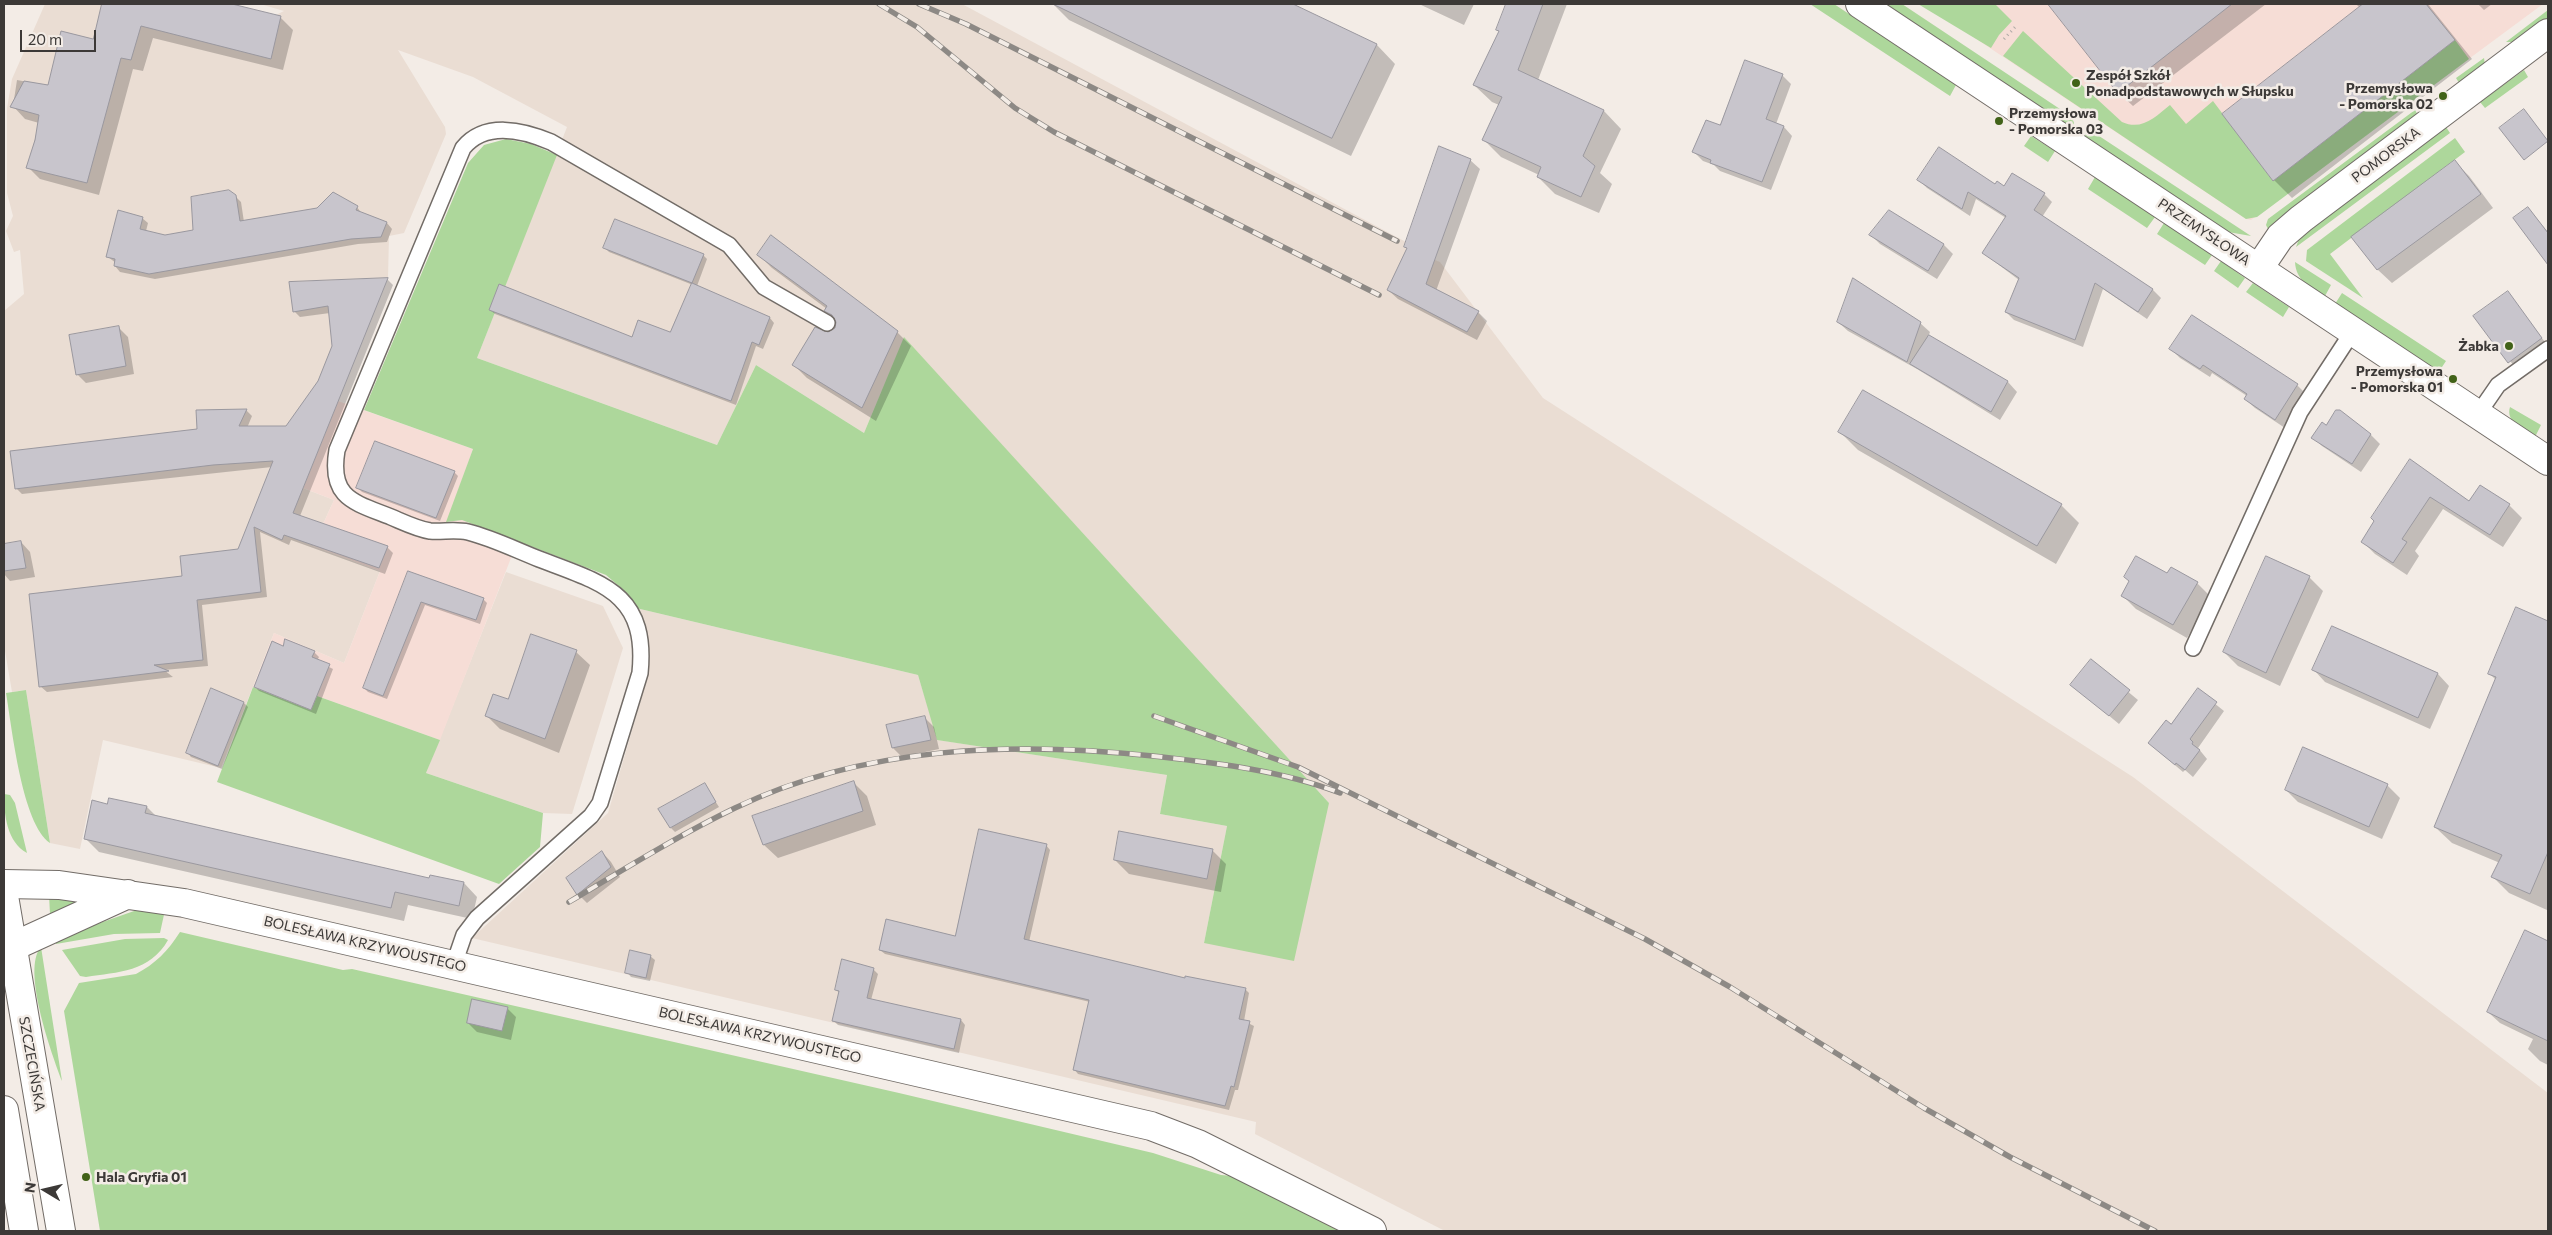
<!DOCTYPE html>
<meta charset="utf-8">
<style>
body{margin:0}
#map{position:relative;width:2552px;height:1235px;overflow:hidden;background:#f3ece6;font-family:Commissioner,sans-serif}
canvas{display:block}
.frame{position:absolute;inset:0;border:5px solid #3c3937;pointer-events:none}
.north{position:absolute;left:20px;top:1165px;width:50px;height:50px;-webkit-text-stroke:4px #f3ece6;paint-order:stroke;rotate:279deg;font-size:14px;font-weight:700;line-height:20px;text-align:center;color:#3c3937}
.north::after{content:'';display:block;margin:auto;width:18px;height:22px;background:#3c3937;clip-path:polygon(50% 0,100% 100%,50% 72%,0 100%)}
.scale{position:absolute;left:20px;top:30px;width:76px;height:22px;box-sizing:border-box;border:2px solid #3c3937;border-top:0;padding-left:6px;font-size:15px;line-height:18px;white-space:nowrap;color:#3c3937;-webkit-text-stroke:4px #f3ece6;paint-order:stroke}
</style>
<div id="map">
<canvas width="2552" height="1235"></canvas>
<div class="frame"></div>
<div class="north">N</div>
<div class="scale">20 m</div>
</div>
<script>
const ctx = document.querySelector('canvas').getContext('2d');
ctx.lineJoin = 'round';
function fill(path, color) {
  ctx.fillStyle = color;
  ctx.fill(path, 'evenodd');
}
function stroke(path, color, width, dash) {
  ctx.strokeStyle = color;
  ctx.lineWidth = width;
  ctx.lineCap = dash ? 'butt' : 'round';
  ctx.setLineDash(dash || []);
  ctx.stroke(path);
}
function write(font, color, halo, rows, align = 'center') {
  ctx.font = font + ' Commissioner,sans-serif';
  ctx.lineWidth = 5;
  ctx.setLineDash([]);
  ctx.textBaseline = 'middle';
  ctx.strokeStyle = halo;
  ctx.fillStyle = color;
  for (const [text, x, y, turn = 0] of rows) {
    ctx.save();
    ctx.translate(x, y);
    ctx.rotate((+turn || 0) * Math.PI / 180);
    ctx.textAlign = isNaN(turn) ? turn : align;
    if (halo) ctx.strokeText(text, 0, 0);
    ctx.fillText(text, 0, 0);
    ctx.restore();
  }
}
const built = new Path2D(`
 M 45,4 L 227,4 L 276,15 L 284,11 L 260,4 L 962,4 L 1406,242 L 1404,247 L 1440,262 L 1543,398 L 2133,777 L 2548,1093 L 2548,1231 L 1445,1231 L 1255,1134 L 1256,1122 L 472,938 L 608,813 L 646,682 L 646,641 L 636,608 L 918,675 L 938,740 L 1167,775 L 1160,814 L 1227,826 L 1204,943 L 1329,803 L 904,338 L 864,433 L 756,365 L 717,445 L 477,358 L 567,127 L 473,77 L 398,50 L 445,127 L 446,134 L 404,233 L 389,236 L 388,278 L 303,488 L 334,500 L 313,546 L 380,571 L 344,663 L 274,633 L 221,768 L 103,740 L 80,849 L 50,843 L 26,690 L 12,692 L 4,645 L 4,311 L 24,294 L 20,250 L 14,252 L 6,231 L 13,216 L 7,193 L 7,108 L 12,79 Z
 M 506,572 L 603,606 L 623,648 L 572,814 L 543,813 L 426,773 Z`);
const industrial = new Path2D(`
 M 1924,4 L 2543,4 L 2251,220 L 2246,219 Z
 M 338,401 L 473,449 L 447,522 L 462,520 L 518,540 L 440,740 L 317,696 L 311,710 L 253,687 L 274,633 L 344,663 L 380,571 L 313,546 L 334,500 L 303,488 Z`);
const green = new Path2D(`
 M 1810,4 L 1834,4 L 1956,85 L 1950,96 Z
 M 1884,4 L 1902,4 L 2072,117 L 2074,123 L 2071,128 Z
 M 1918,4 L 1995,4 L 2012,21 L 1999,35 L 1991,48 Z
 M 2548,10 L 2548,21 L 2519,42 L 2506,42 Z
 M 2023,31 L 2122,122 C 2142,131 2155,117 2170,105 L 2186,124 L 2213,101 L 2273,181 L 2455,40 L 2469,59 L 2257,217 L 2246,219 L 2003,56 Z
 M 2484,58 L 2485,65 L 2461,86 L 2456,78 Z
 M 2524,70 L 2528,77 L 2485,108 L 2480,102 Z
 M 2415,110 L 2419,117 L 2268,229 L 2266,225 L 2268,219 Z
 M 2446,127 L 2450,133 L 2296,247 L 2299,239 L 2307,230 Z
 M 2088,131 L 2093,132 L 2251,236 L 2228,232 L 2084,137 Z
 M 2031,136 L 2055,151 L 2048,162 L 2024,146 Z
 M 2455,138 L 2465,152 L 2330,254 L 2363,298 L 2306,261 L 2307,250 Z
 M 506,139 L 531,144 L 557,155 L 477,358 L 717,445 L 756,365 L 864,433 L 904,337 L 1329,803 L 1294,961 L 1204,943 L 1227,826 L 1160,814 L 1167,775 L 937,740 L 918,675 L 636,608 L 627,593 L 606,575 L 462,520 L 446,522 L 473,449 L 364,410 L 468,163 L 484,145 Z
 M 2095,177 L 2155,217 L 2147,228 L 2088,189 Z
 M 2164,223 L 2212,255 L 2205,265 L 2157,234 Z
 M 2221,261 L 2245,278 L 2238,288 L 2214,271 Z
 M 2295,262 L 2331,285 L 2325,296 C 2310,287 2296,281 2295,262 Z
 M 2253,283 L 2289,307 L 2283,317 L 2246,292 Z
 M 2342,293 L 2446,361 L 2438,373 L 2335,304 Z
 M 2510,407 L 2541,425 L 2535,437 C 2524,429 2505,422 2510,407 Z
 M 253,687 L 311,710 L 317,696 L 440,740 L 426,773 L 543,813 L 540,847 L 499,884 L 217,782 Z
 M 26,690 L 50,843 C 22,824 12,728 6,693 Z
 M 4,794 L 10,795 L 15,803 L 27,853 C 7,842 4,815 4,794 Z
 M 49,895 L 87,896 L 74,909 L 50,914 Z
 M 137,910 L 165,910 L 160,933 L 114,934 L 56,944 L 54,939 Z
 M 180,932 L 343,970 L 352,969 L 899,1093 L 1153,1153 L 1221,1175 L 1233,1176 L 1347,1231 L 100,1231 L 64,1011 L 79,983 L 136,974 C 155,964 168,951 180,932 Z
 M 164,938 L 168,940 C 150,972 118,972 86,977 L 80,976 L 62,950 L 125,939 Z
 M 41,947 L 62,1081 C 52,1055 21,969 41,947 Z`);
const shadow = new Path2D(`
 M 103,4 L 223,4 L 280,17 L 293,30 L 283,70 L 153,38 L 143,71 L 133,69 L 99,195 L 40,179 L 28,167 L 39,123 L 25,119 L 13,106 L 17,80 L 49,86 L 94,41 Z
 M 1053,4 L 1290,4 L 1377,45 L 1395,64 L 1351,156 L 1069,20 Z
 M 1419,4 L 1474,4 L 1464,25 Z
 M 1507,4 L 1567,4 L 1538,80 L 1604,111 L 1621,129 L 1600,173 L 1612,184 L 1599,213 L 1555,194 L 1538,177 L 1539,175 L 1501,157 L 1484,140 L 1499,105 L 1492,102 L 1474,85 L 1500,32 L 1497,30 Z
 M 2050,4 L 2266,4 L 2133,106 L 2119,93 Z
 M 2356,4 L 2428,4 L 2472,59 L 2292,198 L 2274,180 L 2223,114 L 2360,8 Z
 M 2478,4 L 2492,4 L 2484,10 Z
 M 1782,75 L 1791,84 L 1776,124 L 1784,127 L 1792,136 L 1771,190 L 1720,171 L 1714,165 L 1703,161 L 1694,152 Z
 M 1470,160 L 1480,169 L 1436,291 L 1478,312 L 1487,321 L 1477,340 L 1398,299 L 1388,290 L 1408,249 L 1406,247 Z
 M 2455,162 L 2469,176 L 2493,208 L 2392,283 L 2378,270 L 2353,237 Z
 M 1919,180 L 1996,186 L 2044,194 L 2052,202 L 2042,217 L 2153,290 L 2161,298 L 2147,319 L 2103,289 L 2083,347 L 2014,320 L 2006,312 L 2019,280 L 1983,253 L 2006,218 L 1976,199 L 1970,216 L 1927,188 Z
 M 235,196 L 241,202 L 244,222 L 357,207 L 362,214 L 387,223 L 392,229 L 387,242 L 358,244 L 155,279 L 120,272 L 115,266 L 116,263 L 108,257 L 142,218 L 148,223 L 146,231 L 165,236 L 194,231 Z
 M 2528,208 L 2548,232 L 2548,263 L 2515,219 Z
 M 1889,212 L 1944,245 L 1953,254 L 1937,279 L 1880,244 L 1871,235 Z
 M 605,248 L 703,255 L 707,259 L 697,286 L 770,318 L 774,323 L 763,349 L 756,346 L 736,405 L 495,314 L 490,310 L 632,338 L 671,334 L 693,285 L 609,252 Z
 M 758,254 L 897,332 L 911,346 L 876,421 L 807,378 L 793,364 L 827,334 L 836,329 L 836,321 L 826,310 L 827,309 L 772,268 Z
 M 387,279 L 393,285 L 300,516 L 387,547 L 393,553 L 385,574 L 291,540 L 289,545 L 260,532 L 267,597 L 202,605 L 208,666 L 164,670 L 173,677 L 47,692 L 40,686 L 183,578 L 239,550 L 272,467 L 22,494 L 16,488 L 198,430 L 197,411 L 246,410 L 252,416 L 247,428 L 287,427 L 319,381 L 333,346 L 330,313 L 300,317 L 294,311 Z
 M 2508,293 L 2548,346 L 2518,371 L 2475,316 Z
 M 1838,322 L 1920,323 L 1930,332 L 1928,337 L 2008,382 L 2017,392 L 2000,420 L 1917,369 L 1848,331 Z
 M 119,328 L 128,337 L 134,374 L 86,383 L 77,374 Z
 M 2171,349 L 2297,385 L 2306,394 L 2285,428 L 2255,408 L 2245,399 L 2247,396 L 2212,373 L 2210,377 L 2180,358 Z
 M 2327,426 L 2371,435 L 2380,444 L 2361,472 L 2322,446 L 2313,437 Z
 M 1840,432 L 2061,505 L 2079,523 L 2056,564 L 1858,450 Z
 M 2411,461 L 2470,503 L 2509,505 L 2522,518 L 2503,547 L 2443,509 L 2415,551 L 2419,556 L 2407,575 L 2375,554 L 2363,542 Z
 M 454,472 L 458,476 L 440,521 L 362,492 L 358,488 Z
 M 21,542 L 30,552 L 35,577 L 10,581 L 4,574 L 4,546 Z
 M 409,572 L 483,599 L 487,603 L 480,624 L 425,605 L 387,699 L 368,692 L 364,688 Z
 M 2167,575 L 2197,583 L 2211,597 L 2187,638 L 2136,609 L 2122,595 Z
 M 2309,577 L 2323,591 L 2280,686 L 2238,666 L 2224,652 Z
 M 2517,609 L 2548,622 L 2547,910 L 2509,893 L 2493,877 L 2500,863 L 2452,843 L 2435,827 L 2496,680 L 2490,674 Z
 M 286,641 L 314,652 L 319,657 L 317,661 L 333,669 L 316,714 L 259,691 L 255,687 Z
 M 576,652 L 590,665 L 559,753 L 500,729 L 486,715 Z
 M 2091,661 L 2138,700 L 2119,724 L 2072,685 Z
 M 2314,670 L 2438,674 L 2449,686 L 2430,729 L 2325,682 Z
 M 212,690 L 244,703 L 248,707 L 222,769 L 191,757 L 187,752 Z
 M 2198,690 L 2224,711 L 2198,748 L 2207,759 L 2193,777 L 2185,770 L 2183,772 L 2149,743 L 2172,726 Z
 M 925,718 L 934,727 L 939,749 L 902,757 L 893,748 Z
 M 853,782 L 867,796 L 876,825 L 778,858 L 764,845 Z
 M 704,784 L 719,807 L 675,832 L 671,828 Z
 M 2387,785 L 2400,798 L 2382,839 L 2298,802 L 2286,790 Z
 M 110,799 L 147,807 L 156,816 L 430,879 L 464,883 L 477,897 L 472,919 L 408,905 L 404,921 L 99,852 L 85,838 L 108,805 Z
 M 1046,845 L 1050,850 L 1029,942 L 1185,980 L 1245,989 L 1249,993 L 1244,1021 L 1254,1026 L 1238,1090 L 1235,1090 L 1229,1110 L 1078,1074 L 1074,1069 L 1090,1002 L 885,954 L 880,950 L 956,937 Z
 M 1212,850 L 1226,864 L 1221,892 L 1129,874 L 1115,860 Z
 M 602,852 L 611,862 L 620,877 L 587,903 L 578,894 Z
 M 2526,932 L 2548,942 L 2548,1065 L 2540,1061 L 2528,1049 L 2533,1039 L 2500,1023 L 2488,1012 Z
 M 650,956 L 655,960 L 650,981 L 631,977 L 627,972 Z
 M 873,969 L 878,974 L 871,1000 L 961,1020 L 965,1025 L 959,1053 L 838,1025 L 833,1020 L 840,993 L 836,990 Z
 M 507,1008 L 516,1017 L 511,1040 L 477,1032 L 468,1023 Z`);
const building = new Path2D(`
 M 102,4 L 232,4 L 281,16 L 271,59 L 141,26 L 131,60 L 121,58 L 87,183 L 26,168 L 35,140 L 39,115 L 10,107 L 24,81 L 48,85 L 61,31 L 93,39 Z
 M 1053,4 L 1293,4 L 1377,44 L 1332,138 Z
 M 1506,4 L 1543,4 L 1518,70 L 1604,110 L 1583,156 L 1595,166 L 1581,197 L 1537,177 L 1541,167 L 1482,140 L 1502,97 L 1473,85 L 1499,31 L 1496,30 Z
 M 2048,4 L 2232,4 L 2118,93 Z
 M 2363,4 L 2426,4 L 2455,40 L 2273,181 L 2222,114 Z
 M 1745,60 L 1783,74 L 1766,119 L 1784,126 L 1762,182 L 1710,163 L 1711,160 L 1692,152 L 1706,120 L 1720,125 Z
 M 2524,109 L 2548,141 L 2524,160 L 2499,128 Z
 M 1439,146 L 1471,159 L 1426,284 L 1479,311 L 1467,332 L 1387,290 L 1407,248 L 1404,247 Z
 M 1939,147 L 1995,184 L 1997,181 L 2004,186 L 2012,173 L 2045,193 L 2034,210 L 2153,289 L 2138,312 L 2095,283 L 2075,340 L 2005,312 L 2019,278 L 1982,253 L 2006,216 L 1968,192 L 1962,209 L 1917,180 Z
 M 2455,160 L 2481,194 L 2377,270 L 2351,237 Z
 M 229,190 L 236,195 L 240,221 L 317,208 L 333,192 L 358,206 L 356,210 L 387,222 L 381,237 L 351,239 L 149,274 L 114,266 L 115,259 L 106,257 L 118,210 L 143,217 L 140,229 L 165,235 L 193,230 L 191,197 Z
 M 2528,207 L 2548,233 L 2548,265 L 2513,218 Z
 M 1889,210 L 1944,244 L 1928,271 L 1869,235 Z
 M 615,219 L 704,254 L 692,283 L 603,248 Z
 M 771,235 L 898,331 L 862,408 L 792,365 L 815,327 L 828,332 L 835,328 L 836,322 L 832,315 L 824,311 L 827,306 L 757,255 Z
 M 388,278 L 293,513 L 388,546 L 379,568 L 284,535 L 282,540 L 254,527 L 261,592 L 197,600 L 203,660 L 154,665 L 169,671 L 39,687 L 29,594 L 182,576 L 180,556 L 238,549 L 273,461 L 213,465 L 15,489 L 10,451 L 197,429 L 196,410 L 247,409 L 239,426 L 286,426 L 318,381 L 332,346 L 328,306 L 293,312 L 289,282 Z
 M 1853,278 L 1921,322 L 1907,362 L 1837,322 Z
 M 692,283 L 770,317 L 759,345 L 752,342 L 731,401 L 489,310 L 499,284 L 632,337 L 638,320 L 670,332 Z
 M 2508,291 L 2542,338 L 2508,363 L 2473,316 Z
 M 2192,315 L 2298,384 L 2275,420 L 2244,399 L 2247,394 L 2203,365 L 2200,369 L 2169,349 Z
 M 119,326 L 126,366 L 76,375 L 69,335 Z
 M 1929,335 L 2008,381 L 1991,412 L 1910,364 Z
 M 1863,390 L 2062,504 L 2037,546 L 1838,432 Z
 M 2336,410 L 2340,410 L 2371,434 L 2352,464 L 2311,438 L 2322,422 L 2326,425 Z
 M 375,441 L 455,471 L 436,518 L 356,488 Z
 M 2410,459 L 2469,501 L 2480,485 L 2510,504 L 2490,535 L 2430,497 L 2402,539 L 2407,542 L 2393,563 L 2361,542 L 2374,521 L 2371,518 Z
 M 21,541 L 26,568 L 4,571 L 4,544 Z
 M 2136,556 L 2167,573 L 2171,567 L 2198,582 L 2173,625 L 2121,596 L 2129,581 L 2124,577 Z
 M 2266,556 L 2310,576 L 2266,673 L 2223,652 Z
 M 408,571 L 484,598 L 476,620 L 421,602 L 383,696 L 363,688 Z
 M 2516,607 L 2548,621 L 2548,852 L 2530,894 L 2491,877 L 2502,855 L 2434,827 L 2496,677 L 2488,674 Z
 M 2332,626 L 2438,673 L 2418,718 L 2312,670 Z
 M 531,634 L 577,650 L 545,739 L 485,716 L 493,694 L 508,699 Z
 M 285,639 L 315,651 L 312,657 L 330,664 L 311,710 L 254,687 L 272,641 L 283,646 Z
 M 2091,659 L 2130,690 L 2109,716 L 2070,685 Z
 M 211,688 L 244,702 L 218,766 L 186,753 Z
 M 2198,688 L 2217,702 L 2190,739 L 2193,742 L 2192,744 L 2200,750 L 2185,770 L 2176,763 L 2175,765 L 2148,743 L 2166,720 L 2171,724 Z
 M 925,716 L 931,740 L 892,748 L 886,725 Z
 M 2303,747 L 2388,784 L 2369,827 L 2285,790 Z
 M 854,781 L 863,811 L 763,845 L 752,816 Z
 M 705,783 L 716,802 L 670,828 L 658,809 Z
 M 109,798 L 147,806 L 145,813 L 429,878 L 430,875 L 464,882 L 459,906 L 395,892 L 391,908 L 84,839 L 92,800 L 107,804 Z
 M 979,829 L 1047,844 L 1024,939 L 1185,978 L 1185,976 L 1246,988 L 1239,1019 L 1250,1021 L 1234,1087 L 1231,1086 L 1225,1106 L 1073,1070 L 1089,1000 L 879,950 L 886,919 L 955,936 Z
 M 1119,831 L 1213,849 L 1207,879 L 1114,860 Z
 M 602,851 L 611,867 L 577,895 L 566,878 Z
 M 2525,930 L 2548,941 L 2548,1041 L 2487,1012 Z
 M 630,950 L 651,955 L 646,978 L 625,973 Z
 M 842,959 L 874,968 L 867,998 L 961,1019 L 954,1049 L 832,1021 L 839,991 L 835,990 Z
 M 472,999 L 508,1007 L 502,1031 L 467,1023 Z`);
const path = new Path2D(`
 M 2004,39 L 2017,25`);
const service = new Path2D(`
 M 2478,414 L 2498,385 L 2548,349
 M 2193,648 L 2300,412 L 2353,331
 M 454,964 L 464,935 L 477,918 L 591,816 L 600,803 L 640,673 C 648,593 602,583 539,559 C 516,550 492,538 468,532 C 455,529 443,532 430,531 C 417,529 403,522 391,517 C 353,502 329,498 337,450 L 463,148 C 485,121 523,130 551,142 L 729,245 L 764,287 L 827,323`);
const minor = new Path2D(`
 M 2259,268 L 2280,237 L 2301,219 L 2548,33
 M 4,884 L 59,885 L 184,903 L 1151,1126 L 1198,1144 L 1372,1231
 M 12,947 L 128,894`);
const tertiary = new Path2D(`
 M 1860,4 L 2548,461
 M 4,896 L 61,1231
 M 4,1110 L 24,1231`);
const rail = new Path2D(`
 M 879,4 L 917,27 L 1015,108 L 1054,132 L 1379,295
 M 919,4 L 966,24 L 1397,241
 M 1154,716 L 1298,767 L 1645,939 L 1730,987 L 1924,1108 L 2010,1157 L 2155,1231
 M 569,902 C 623,870 677,836 735,808 C 864,746 1012,741 1153,756 C 1215,763 1281,770 1340,793`);
const markers = [
 [2076,83,5,"#416218"],
 [2443,96,5,"#416218"],
 [1999,121,5,"#416218"],
 [2509,346,5,"#416218"],
 [2453,379,5,"#416218"],
 [86,1177,5,"#416218"]
];
const poiNames = [
 ["Zespół Szkół",2086,75],
 ["Ponadpodstawowych w Słupsku",2086,91],
 ["Przemysłowa",2433,88,"right"],
 ["- Pomorska 02",2433,104,"right"],
 ["Przemysłowa",2009,113],
 ["- Pomorska 03",2009,129],
 ["Żabka",2499,346,"right"],
 ["Przemysłowa",2443,371,"right"],
 ["- Pomorska 01",2443,387,"right"],
 ["Hala Gryfia 01",96,1177]
];
const streetNames = [
 ["POMORSKA",2386,155,-37],
 ["PRZEMYSŁOWA",2204,232,34],
 ["BOLESŁAWA KRZYWOUSTEGO",365,944,13],
 ["BOLESŁAWA KRZYWOUSTEGO",760,1035,13],
 ["SZCZECIŃSKA",32,1064,80]
];
fill(built, '#eaddd3');
fill(industrial, '#f6ddd6');
fill(green, '#add79b');
fill(shadow, '#0003');
fill(building, '#c8c5cc');
stroke(building, '#9a989f', 1);
stroke(service, '#726c67', 18);
stroke(minor, '#726c67', 30);
stroke(tertiary, '#726c67', 30);
stroke(path, '#b0aaa6', 3, [1, 4]);
stroke(service, '#fff', 15);
stroke(minor, '#fff', 28);
stroke(tertiary, '#fff', 28);
stroke(rail, '#8d8985', 5.5);
stroke(rail, '#f3ece6', 4, [11]);
for (const [x, y, r, color] of markers) {
  const dot = new Path2D();
  dot.arc(x, y, r, 0, 2 * Math.PI);
  ctx.fillStyle = color;
  ctx.fill(dot);
  stroke(dot, '#f3ece6', 2);
}
write('bold 14px', '#3c3937', '#f3ece6', poiNames, 'left');
write('14px', '#3c3937', '#f3ece6', streetNames);
</script>
